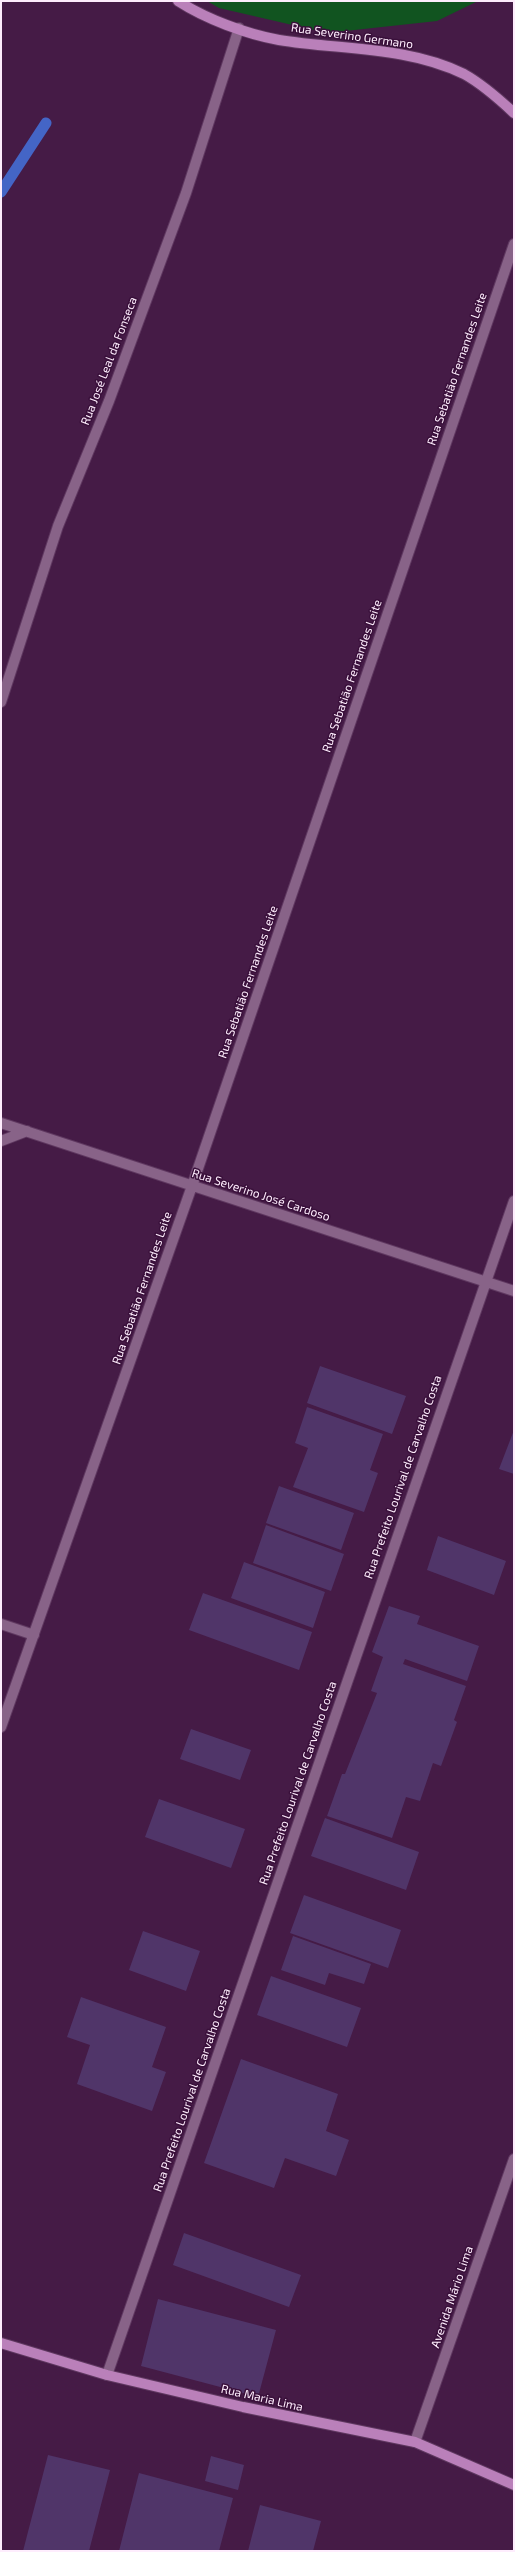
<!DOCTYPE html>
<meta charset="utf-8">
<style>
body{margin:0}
#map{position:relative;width:515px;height:2552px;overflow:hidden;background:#451b46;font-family:"Exo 2",sans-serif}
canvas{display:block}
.frame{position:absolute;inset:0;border:2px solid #feedfd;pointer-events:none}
</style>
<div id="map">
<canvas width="515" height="2552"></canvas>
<div class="frame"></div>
</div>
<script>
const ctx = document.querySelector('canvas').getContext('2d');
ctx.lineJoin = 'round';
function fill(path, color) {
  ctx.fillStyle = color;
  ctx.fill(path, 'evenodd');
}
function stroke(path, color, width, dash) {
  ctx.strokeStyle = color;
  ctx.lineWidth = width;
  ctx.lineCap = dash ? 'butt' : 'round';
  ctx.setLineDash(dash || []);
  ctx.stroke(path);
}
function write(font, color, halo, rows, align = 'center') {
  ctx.font = font + ' "Exo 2",sans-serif';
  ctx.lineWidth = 3;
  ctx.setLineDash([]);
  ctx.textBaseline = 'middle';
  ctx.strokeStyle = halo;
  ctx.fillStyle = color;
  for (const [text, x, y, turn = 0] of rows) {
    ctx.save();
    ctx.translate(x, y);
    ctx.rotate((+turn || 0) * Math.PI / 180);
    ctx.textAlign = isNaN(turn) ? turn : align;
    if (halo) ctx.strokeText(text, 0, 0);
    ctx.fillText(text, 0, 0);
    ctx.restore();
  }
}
const green = new Path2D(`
 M 207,1 L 478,1 L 437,21 L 327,33 L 219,8 Z`);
const stream = new Path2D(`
 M 1,192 L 46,123`);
const building = new Path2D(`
 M 320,1366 L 406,1396 L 392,1434 L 307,1403 Z
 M 307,1407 L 383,1434 L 370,1470 L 378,1473 L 364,1512 L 293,1487 L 308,1448 L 295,1443 Z
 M 514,1430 L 514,1474 L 499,1469 Z
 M 279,1486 L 354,1513 L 341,1550 L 266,1523 Z
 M 266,1525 L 344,1554 L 331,1591 L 253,1563 Z
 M 438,1536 L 506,1561 L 494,1595 L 427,1570 Z
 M 244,1562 L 325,1592 L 313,1628 L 231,1598 Z
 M 203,1593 L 312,1632 L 299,1670 L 189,1630 Z
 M 389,1606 L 420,1616 L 417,1624 L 479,1646 L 467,1681 L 405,1659 L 403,1664 L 466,1686 L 454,1720 L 457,1722 L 441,1766 L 433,1763 L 420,1801 L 406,1797 L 392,1838 L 327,1816 L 342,1774 L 345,1774 L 377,1693 L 371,1691 L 383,1657 L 372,1652 Z
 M 191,1729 L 251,1750 L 240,1780 L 180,1759 Z
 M 159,1799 L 245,1829 L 231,1868 L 145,1837 Z
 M 325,1818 L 419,1852 L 406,1890 L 311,1856 Z
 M 304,1895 L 401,1930 L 388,1968 L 290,1933 Z
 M 143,1931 L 200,1951 L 186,1991 L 129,1970 Z
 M 293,1936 L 371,1964 L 364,1984 L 329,1973 L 325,1985 L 281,1970 Z
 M 271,1976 L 361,2008 L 347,2047 L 257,2015 Z
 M 81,1997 L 166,2027 L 152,2067 L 166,2072 L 152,2111 L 77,2084 L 90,2045 L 67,2037 Z
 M 241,2059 L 338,2094 L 326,2131 L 349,2140 L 336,2176 L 285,2158 L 274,2188 L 204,2163 Z
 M 184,2233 L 301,2275 L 289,2307 L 173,2265 Z
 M 158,2299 L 276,2330 L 258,2397 L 141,2366 Z
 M 48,2455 L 110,2470 L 89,2551 L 23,2551 Z
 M 211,2456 L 244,2465 L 238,2490 L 205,2481 Z
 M 139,2473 L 233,2498 L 219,2551 L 119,2551 Z
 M 260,2505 L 321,2521 L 313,2551 L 248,2551 Z`);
const street = new Path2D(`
 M 1,702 L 58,526 L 109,401 L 186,193 L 239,28
 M 1,1123 L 514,1291
 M 1,1141 L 27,1131
 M 1,1624 L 34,1635
 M 1,1727 L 192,1186 L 514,244
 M 107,2375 L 514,1201
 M 415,2442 L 514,2159`);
const secondary = new Path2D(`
 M 178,1 C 206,19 246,34 279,40 C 340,50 407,46 464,74 C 482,84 499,99 514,113
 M 1,2343 L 107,2375 L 243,2407 L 415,2442 L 514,2485`);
const streetNames = [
 ["Rua Severino Germano",352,36,8],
 ["Rua José Leal da Fonseca",109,361,-69],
 ["Rua Sebatião Fernandes Leite",457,369,-71],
 ["Rua Sebatião Fernandes Leite",352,676,-71],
 ["Rua Sebatião Fernandes Leite",248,982,-71],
 ["Rua Severino José Cardoso",261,1195,18],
 ["Rua Sebatião Fernandes Leite",142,1288,-71],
 ["Rua Prefeito Lourival de Carvalho Costa",403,1477,-71],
 ["Rua Prefeito Lourival de Carvalho Costa",298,1783,-71],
 ["Rua Prefeito Lourival de Carvalho Costa",192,2090,-71],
 ["Avenida Mário Lima",452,2297,-71],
 ["Rua Maria Lima",262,2398,13]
];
fill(green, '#115420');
stroke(stream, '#4465c6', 11);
fill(building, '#503569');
stroke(street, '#5f3860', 12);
stroke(secondary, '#5f3860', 12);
stroke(street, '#886388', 10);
stroke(secondary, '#ba80ba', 10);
write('12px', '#feedfd', '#3a103b', streetNames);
</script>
